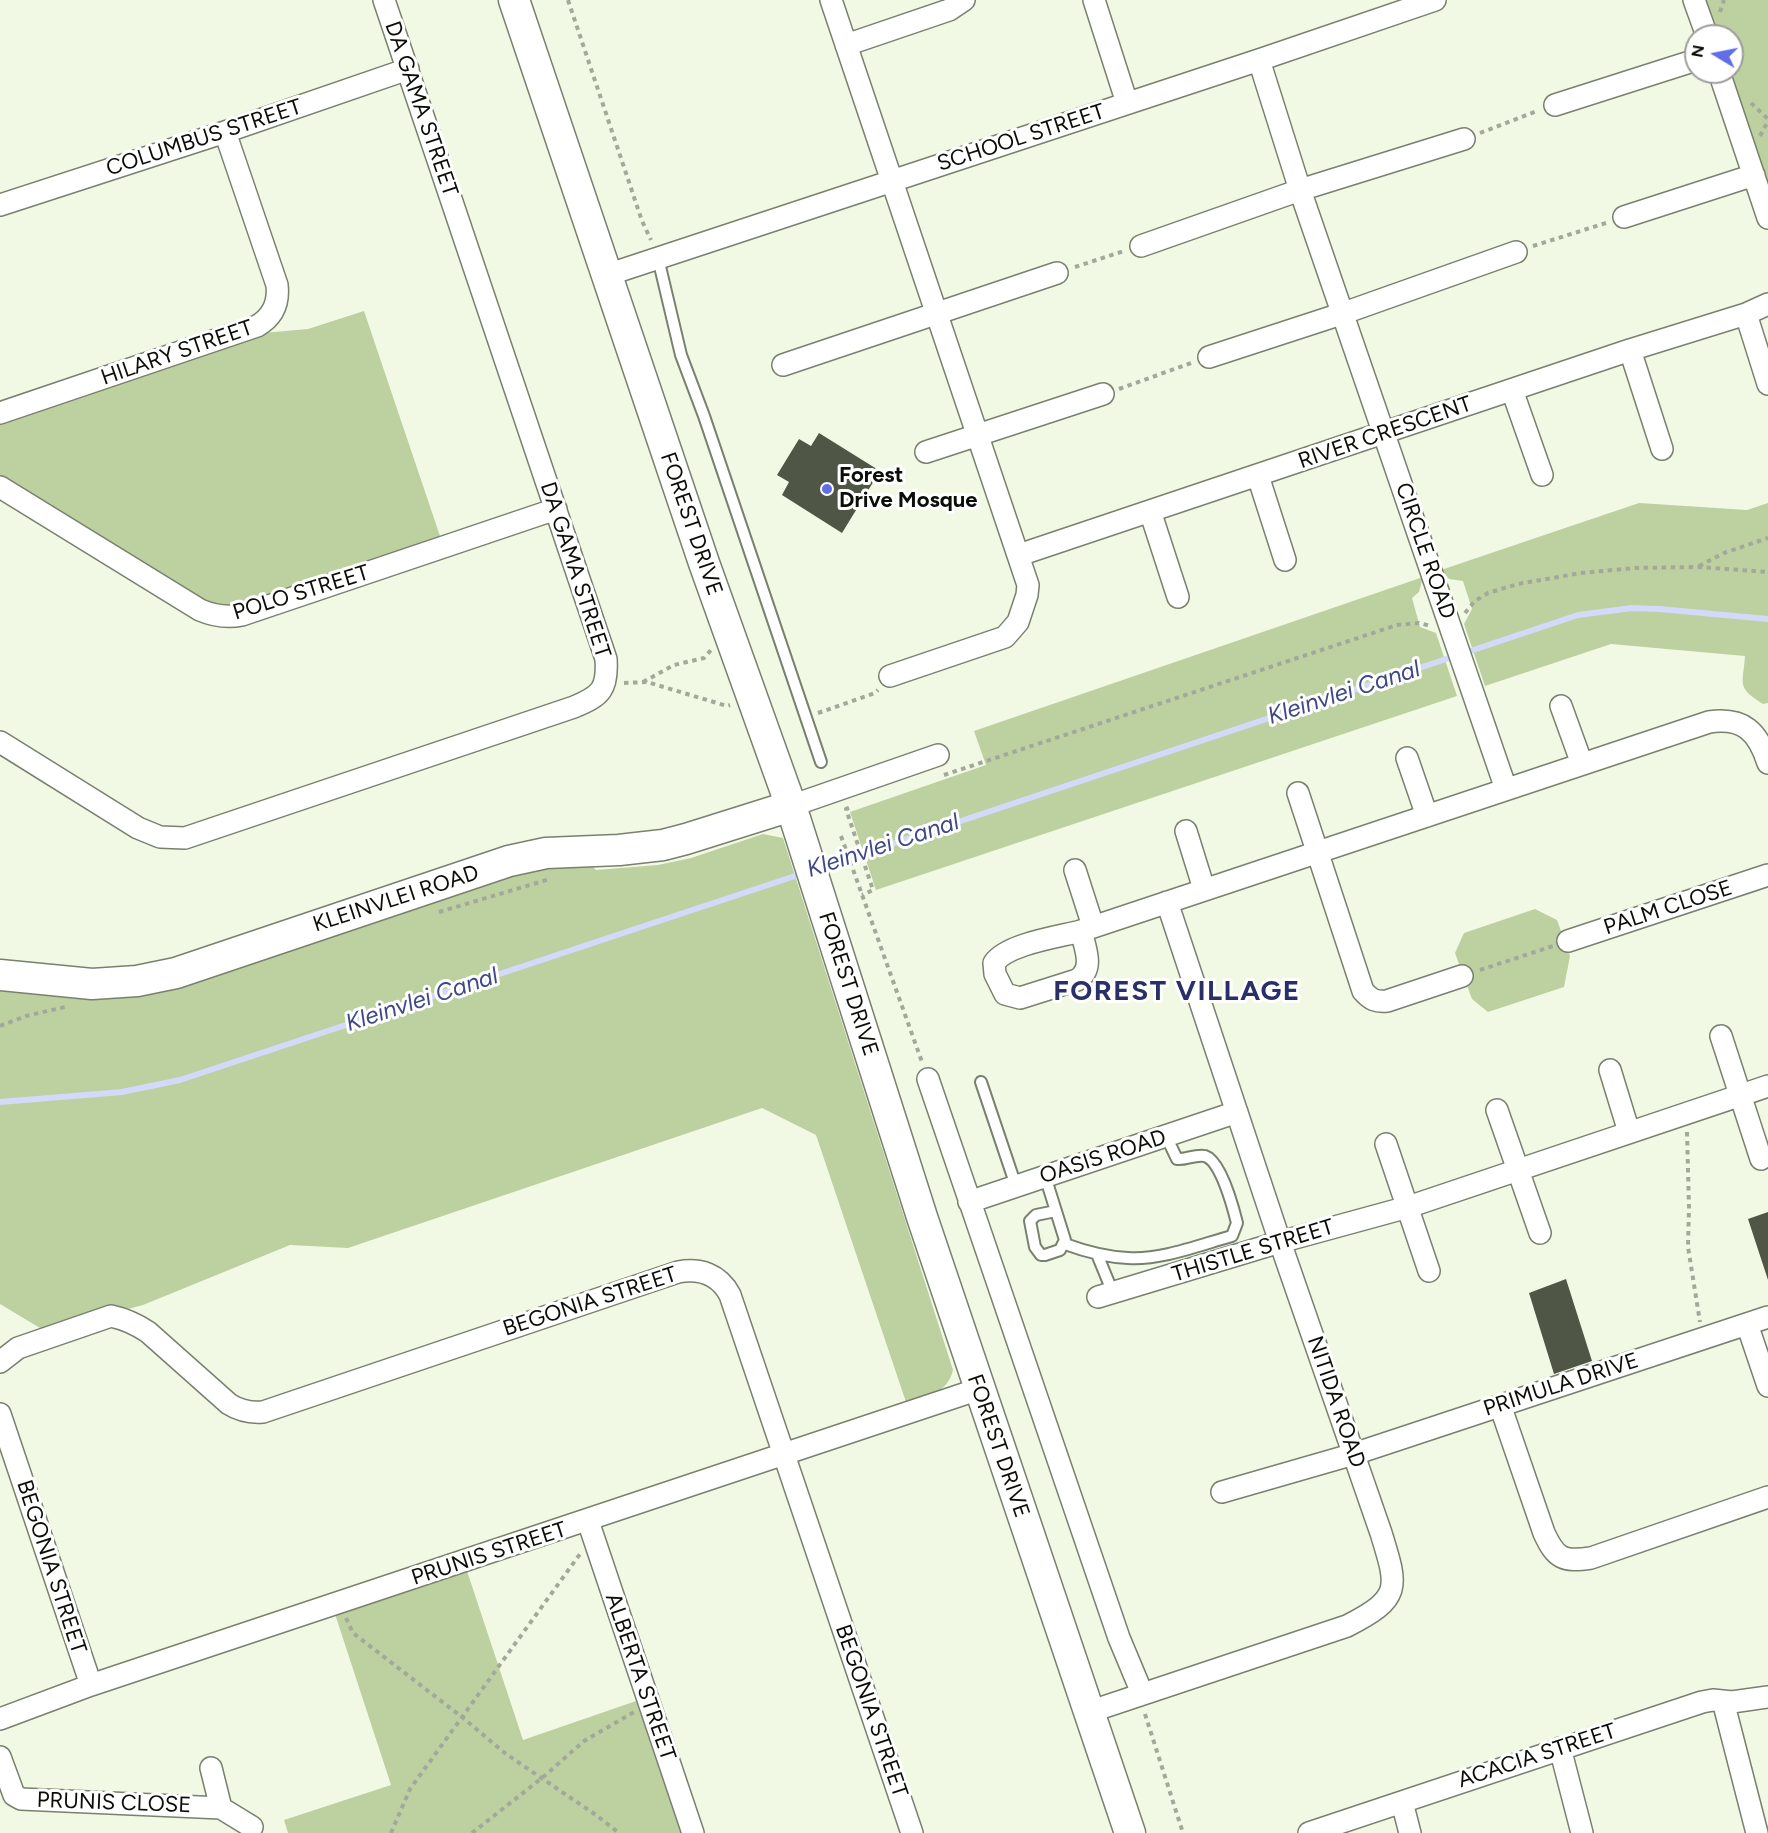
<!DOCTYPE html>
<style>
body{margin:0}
#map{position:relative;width:1768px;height:1833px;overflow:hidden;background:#f1f9e5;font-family:Figtree,sans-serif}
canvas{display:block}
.north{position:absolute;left:1684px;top:24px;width:60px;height:60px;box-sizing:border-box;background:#fff;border:2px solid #9d9e9c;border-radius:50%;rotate:280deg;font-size:16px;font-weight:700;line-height:24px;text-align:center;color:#0b0d07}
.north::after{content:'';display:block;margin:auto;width:21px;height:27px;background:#626ee7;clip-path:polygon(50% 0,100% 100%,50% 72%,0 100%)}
</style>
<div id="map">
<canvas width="1768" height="1833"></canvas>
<div class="north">N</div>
</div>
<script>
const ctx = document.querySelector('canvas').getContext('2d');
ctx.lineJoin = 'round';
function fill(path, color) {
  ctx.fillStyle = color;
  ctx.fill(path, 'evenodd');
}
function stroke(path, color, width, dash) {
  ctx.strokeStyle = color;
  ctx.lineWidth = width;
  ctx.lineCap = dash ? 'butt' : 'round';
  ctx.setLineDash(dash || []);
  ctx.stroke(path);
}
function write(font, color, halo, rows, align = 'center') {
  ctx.font = font + ' Figtree,sans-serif';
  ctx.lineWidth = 6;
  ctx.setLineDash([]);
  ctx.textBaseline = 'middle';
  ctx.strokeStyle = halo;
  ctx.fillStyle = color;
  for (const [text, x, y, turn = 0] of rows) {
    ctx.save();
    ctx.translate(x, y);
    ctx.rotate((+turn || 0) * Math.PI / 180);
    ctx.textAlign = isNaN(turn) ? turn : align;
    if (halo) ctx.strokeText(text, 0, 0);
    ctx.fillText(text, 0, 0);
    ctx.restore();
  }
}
const green = new Path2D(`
 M 1703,0 L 1768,0 L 1768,194 L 1727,72 L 1732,72 L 1732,36 L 1715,36 Z
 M 364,311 L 441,539 L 236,609 L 216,609 L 0,479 L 0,421 L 263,333 L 308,329 Z
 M 1639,503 L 1747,510 L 1768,503 L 1768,703 L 1763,704 C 1736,687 1743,685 1745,656 L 1611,644 L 1485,686 L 1464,624 L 1472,609 L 1463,581 L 1449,579 L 1441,570 Z
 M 1423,577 L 1419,592 L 1412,598 L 1420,627 L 1436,633 L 1457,696 L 876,890 L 850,812 L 986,765 L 974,731 Z
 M 763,834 L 783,838 L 953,1370 C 948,1393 926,1397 907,1405 L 816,1135 L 762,1108 L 348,1248 L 290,1245 L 143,1305 L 45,1331 L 0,1304 L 0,986 L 71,994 L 520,870 L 589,863 L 596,870 L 658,865 L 691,858 Z
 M 1535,909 L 1557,920 L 1570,956 L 1564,987 L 1488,1012 L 1472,999 L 1455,953 L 1464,933 Z
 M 467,1571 L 523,1740 L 636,1701 L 681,1833 L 288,1833 L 284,1820 L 391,1785 L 335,1614 Z`);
const stream = new Path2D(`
 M 820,868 L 1578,615 L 1632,608 L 1659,609 L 1768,619
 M 0,1102 L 122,1092 L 180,1080 L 804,873`);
const building = new Path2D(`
 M 819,433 L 880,471 L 842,533 L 782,495 L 789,482 L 777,475 L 799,439 L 811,446 Z
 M 1768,1212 L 1768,1280 L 1748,1219 Z
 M 1566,1279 L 1592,1361 L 1554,1374 L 1529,1293 Z`);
const path = new Path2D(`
 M 568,0 L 642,221 L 651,240
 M 1720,12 L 1724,0
 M 1751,103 L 1768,119
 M 1480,133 L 1537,111
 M 1760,136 L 1768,121
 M 1533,246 L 1606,223
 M 1075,267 L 1124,251
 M 1119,389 L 1191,363
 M 1699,566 L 1724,553 L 1768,538
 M 1465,613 L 1475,601 L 1488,593 L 1518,584 L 1581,573 L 1635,568 L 1699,567 L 1768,572
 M 643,682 L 674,665 L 704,658 L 711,650
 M 624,683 L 647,682 L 727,706 L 730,705
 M 818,713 L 875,693 L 878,690
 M 944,775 L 1397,625 L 1419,623 L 1431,626
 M 849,808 L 846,809 L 873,890 L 862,895
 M 841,836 L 922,1062
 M 439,912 L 550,879
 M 1480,970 L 1553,946
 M 0,1026 L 26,1016 L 65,1007
 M 1687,1132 L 1689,1207 L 1688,1247 L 1700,1322
 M 346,1618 L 353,1633 L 462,1717 L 506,1754 L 596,1815 L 619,1833
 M 1145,1714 L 1183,1833
 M 391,1833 L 410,1789 L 580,1554
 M 472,1833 L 542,1778 L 584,1741 L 634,1712`);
const lane = new Path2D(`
 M 658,258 L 681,355 L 704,416 L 821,762
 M 981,1082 L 1016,1186
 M 1045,1176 L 1065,1240 L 1060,1250 L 1045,1255 L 1041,1255 L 1035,1247 L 1030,1221 L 1036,1215 L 1056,1211
 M 1065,1244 C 1084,1251 1106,1257 1128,1258 C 1162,1260 1199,1245 1232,1236 L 1237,1223 C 1233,1207 1221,1161 1205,1156 C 1195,1154 1186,1160 1177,1159 L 1166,1136
 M 1097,1254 L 1113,1293`);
const street = new Path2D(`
 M 831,0 L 1028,585 L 1027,595 L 1018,622 L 1005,637 L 890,676
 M 1094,0 L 1127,103
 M 1694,0 L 1707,36
 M 846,45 L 949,10 L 964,0
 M 1259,60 L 1300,190 L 1506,789
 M 1719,72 L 1768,218
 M 1555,105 L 1696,60
 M 0,205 L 225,132 L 408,69
 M 1624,217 L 1754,175
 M 1141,246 L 1300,190 L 1464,139
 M 607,275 L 1259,60 L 1435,0
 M 1746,314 L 1768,384
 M 1630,350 L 1662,449
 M 1209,357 L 1344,313 L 1516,252
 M 783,365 L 1057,273
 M 1512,390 L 1542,475
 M 0,413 L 257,326 C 273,317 279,303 277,285 L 225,132
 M 926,452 L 1103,394
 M 1258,476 L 1285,560
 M 0,487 L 200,610 C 214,616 227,618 242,615 L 556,509
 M 1150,511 L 1178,597
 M 1019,555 L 1630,350 L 1746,314 L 1768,304
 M 1561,706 L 1582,764
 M 0,742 L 138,828 L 160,837 L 185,838 L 574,707 C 601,696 608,689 606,659 L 384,0
 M 1407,758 L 1427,816
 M 1298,793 L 1363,991 C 1371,1000 1376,1002 1387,1001 L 1462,976
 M 791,806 L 938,755
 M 1186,831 L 1204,889
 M 1075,870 L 1093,926
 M 1081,931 C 1085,948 1095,969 1077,980 L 1020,998 L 1005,994 L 995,974 L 994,963 C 1007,944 1058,937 1081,931 L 1709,722 C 1744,717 1758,732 1768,763
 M 1568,941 L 1768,875
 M 1721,1036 L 1761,1159
 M 1610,1070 L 1629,1132
 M 928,1079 L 1119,1638 L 1142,1693
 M 1497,1110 L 1540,1233
 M 1386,1144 L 1429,1271
 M 969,1202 L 1237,1112
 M 1098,1297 L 1280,1242 L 1408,1207 L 1768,1086
 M 1747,1324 L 1768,1386
 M 0,1362 L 18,1348 L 111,1316 C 125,1319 136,1324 148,1332 L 229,1404 C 240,1411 250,1413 263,1412 L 678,1272 C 700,1268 719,1274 730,1295 L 912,1833
 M 1500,1405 L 1544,1533 C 1556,1559 1563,1562 1591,1558 L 1768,1497
 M 0,1414 L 91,1685
 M 1222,1492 L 1354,1454 L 1768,1317
 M 588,1521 L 693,1833
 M 1723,1701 L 1757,1833
 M 1089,1712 L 1347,1626 C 1402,1598 1398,1588 1381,1533 L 1280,1242 L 1167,902
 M 0,1719 L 91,1685 L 979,1389
 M 1560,1748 L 1582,1833
 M 0,1757 L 14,1795 L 21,1799 L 221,1808 L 252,1827
 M 211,1768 L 221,1808
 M 1402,1802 L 1410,1833
 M 1309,1833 L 1702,1702 L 1713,1700 L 1732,1702 L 1768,1697`);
const secondary = new Path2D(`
 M 514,0 L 704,563 L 791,806 L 922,1217 L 1130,1833
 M 0,975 L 92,984 L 137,981 L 176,973 L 509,861 L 546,853 L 619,850 L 663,845 L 686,839 L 791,806`);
const markers = [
 [827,489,6,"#626ee7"]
];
const streetNames = [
 ["DA GAMA STREET",421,109,71],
 ["COLUMBUS STREET",204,138,-18],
 ["SCHOOL STREET",1021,138,-18],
 ["HILARY STREET",177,353,-19],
 ["RIVER CRESCENT",1385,433,-19],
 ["FOREST DRIVE",691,524,71],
 ["CIRCLE ROAD",1425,551,71],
 ["DA GAMA STREET",575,570,72],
 ["POLO STREET",301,593,-17],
 ["KLEINVLEI ROAD",396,899,-18],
 ["PALM CLOSE",1668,908,-18],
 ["FOREST DRIVE",848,984,72],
 ["OASIS ROAD",1103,1157,-18],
 ["THISTLE STREET",1253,1251,-17],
 ["BEGONIA STREET",590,1302,-18],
 ["PRIMULA DRIVE",1561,1385,-18],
 ["NITIDA ROAD",1336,1402,71],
 ["FOREST DRIVE",998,1446,71],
 ["PRUNIS STREET",489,1554,-18],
 ["BEGONIA STREET",51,1567,72],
 ["ALBERTA STREET",640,1677,71],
 ["BEGONIA STREET",871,1711,71],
 ["ACACIA STREET",1537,1756,-18],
 ["PRUNIS CLOSE",114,1803,2]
];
const poiNames = [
 ["Forest",839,476],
 ["Drive Mosque",839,501]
];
const waterNames = [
 ["Kleinvlei Canal",1344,693,-18],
 ["Kleinvlei Canal",883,846,-18],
 ["Kleinvlei Canal",422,1000,-18]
];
const districtNames = [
 ["FOREST VILLAGE",1177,992]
];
fill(green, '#bdd0a0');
stroke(stream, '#d2d9f9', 6);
fill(building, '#4f5645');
stroke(lane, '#78806e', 14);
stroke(street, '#78806e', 24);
stroke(secondary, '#78806e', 33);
stroke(path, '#a3a99a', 4, [4.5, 4.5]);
stroke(lane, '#fff', 10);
stroke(street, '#fff', 21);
stroke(secondary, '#fff', 30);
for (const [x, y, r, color] of markers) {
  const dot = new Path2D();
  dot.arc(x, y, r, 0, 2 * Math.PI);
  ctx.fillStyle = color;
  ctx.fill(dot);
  stroke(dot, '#fff', 2);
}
write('22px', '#0b0d07', '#fff', streetNames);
write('bold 22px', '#0b0d07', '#fff', poiNames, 'left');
write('italic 24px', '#404987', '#fff', waterNames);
ctx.letterSpacing = '1.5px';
write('bold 28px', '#292f69', '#fff', districtNames);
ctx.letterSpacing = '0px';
</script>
